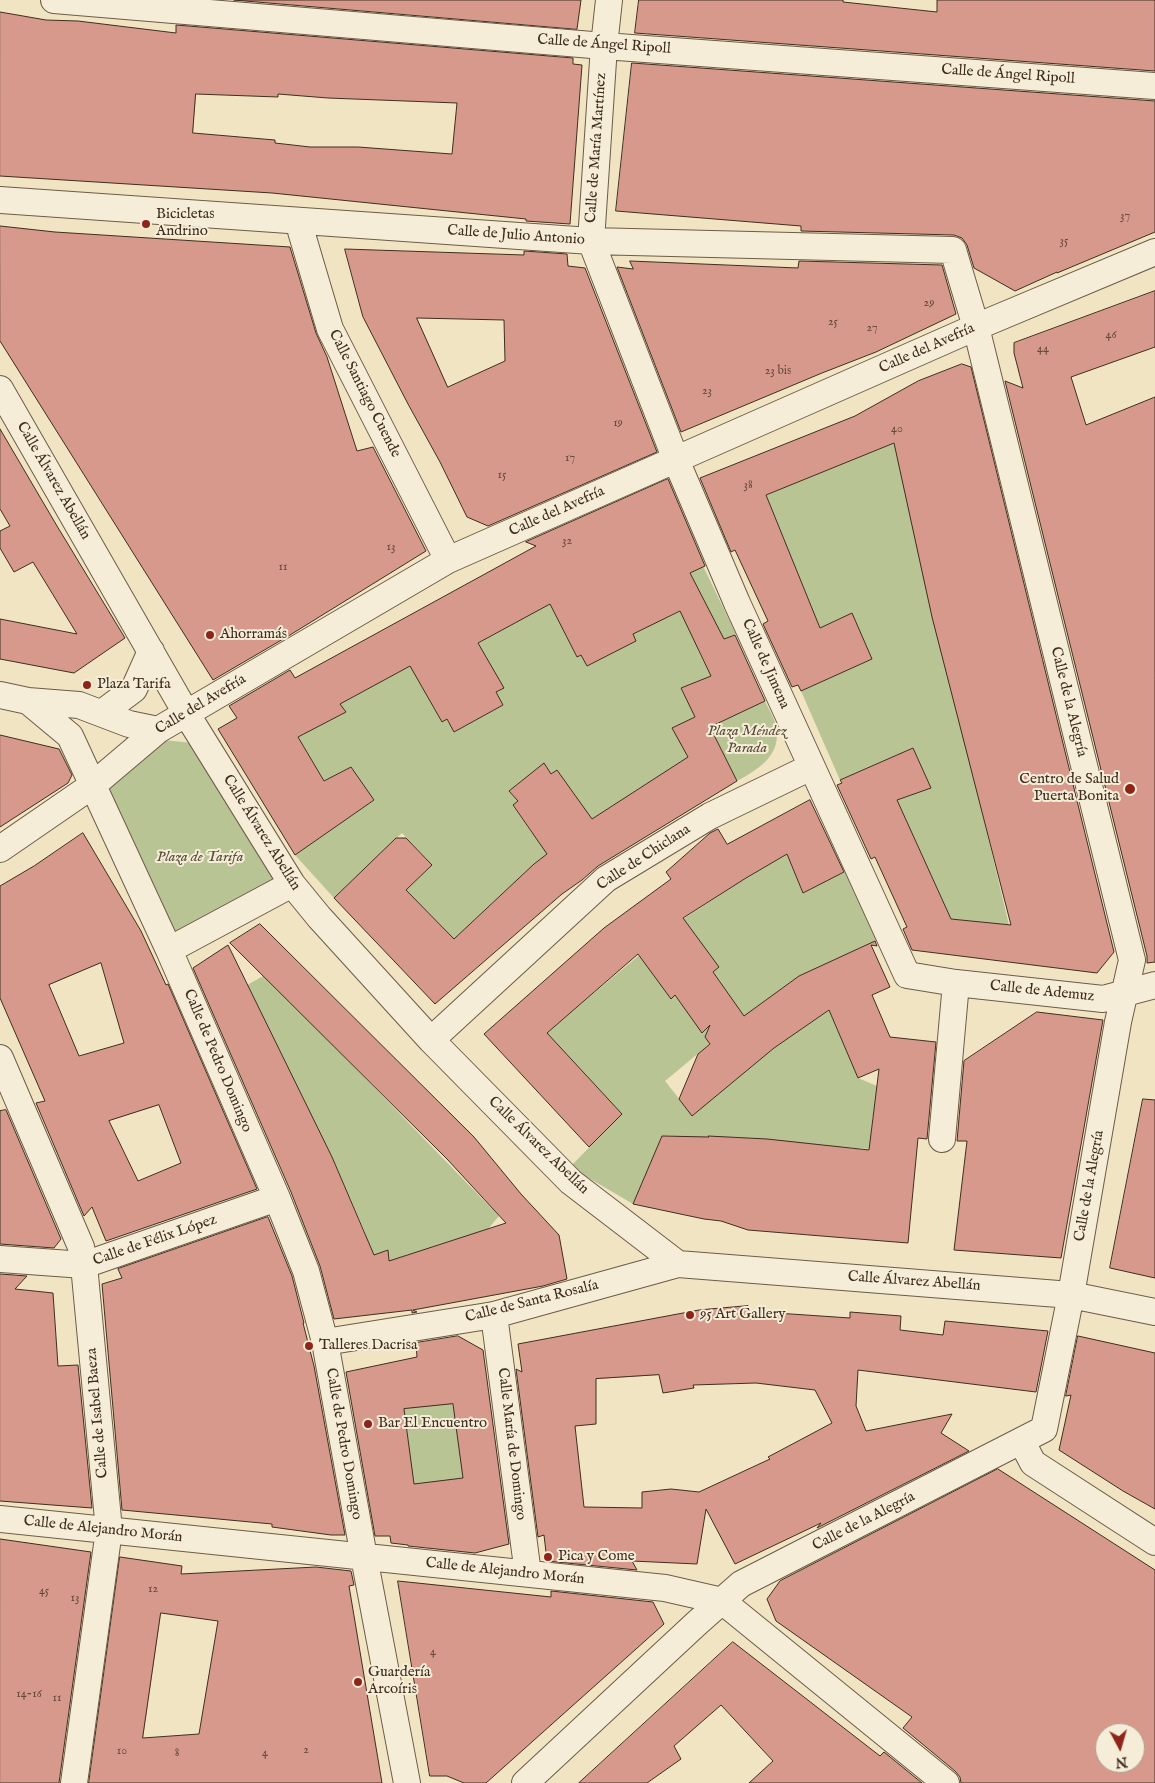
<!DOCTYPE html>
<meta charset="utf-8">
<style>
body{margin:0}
#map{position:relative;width:1155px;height:1783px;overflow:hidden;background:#f1e4c3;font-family:"IM FELL English",serif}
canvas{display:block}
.north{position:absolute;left:1095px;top:1723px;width:50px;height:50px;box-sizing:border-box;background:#f6edd8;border:1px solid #ada18e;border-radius:50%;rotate:174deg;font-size:14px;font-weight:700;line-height:20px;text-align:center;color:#3f2e1f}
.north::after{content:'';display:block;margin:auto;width:18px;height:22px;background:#8f2418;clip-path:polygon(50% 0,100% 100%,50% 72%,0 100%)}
</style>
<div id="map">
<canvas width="1155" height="1783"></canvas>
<div class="north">N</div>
</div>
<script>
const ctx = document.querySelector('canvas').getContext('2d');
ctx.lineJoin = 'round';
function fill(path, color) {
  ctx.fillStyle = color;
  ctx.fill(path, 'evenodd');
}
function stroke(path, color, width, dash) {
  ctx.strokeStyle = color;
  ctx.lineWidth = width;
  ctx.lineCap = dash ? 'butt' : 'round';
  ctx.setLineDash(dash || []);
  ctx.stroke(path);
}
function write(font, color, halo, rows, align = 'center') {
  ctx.font = font + ' "IM FELL English",serif';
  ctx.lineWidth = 4;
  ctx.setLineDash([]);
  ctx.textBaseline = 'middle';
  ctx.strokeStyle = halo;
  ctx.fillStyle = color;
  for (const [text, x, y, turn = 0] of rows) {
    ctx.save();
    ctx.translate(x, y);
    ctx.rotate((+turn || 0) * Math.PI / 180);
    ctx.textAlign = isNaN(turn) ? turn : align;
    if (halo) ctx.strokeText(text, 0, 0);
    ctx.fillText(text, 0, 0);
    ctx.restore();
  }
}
const green = new Path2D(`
 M 894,443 L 1009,925 L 951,919 L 897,800 L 931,788 L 913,748 L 840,780 L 801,691 L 872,659 L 852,613 L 820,628 L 766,495 Z
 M 703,566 L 736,634 L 698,650 L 711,676 L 681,688 L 695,717 L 673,728 L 688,757 L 589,821 L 575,795 L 557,770 L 551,774 L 544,764 L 509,791 L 518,801 L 513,806 L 532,833 L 554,849 L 534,864 L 454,939 L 406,890 L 432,865 L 402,833 L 334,898 L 295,855 L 374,800 L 351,767 L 324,781 L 298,737 L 345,712 L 340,704 L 417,662 L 426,693 L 441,721 L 447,719 L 454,732 L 503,705 L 496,692 L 503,688 L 482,650 L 473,646 L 556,600 L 564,632 L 577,657 L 581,655 L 587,666 L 636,641 L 631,630 L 673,615 L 703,600 L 690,573 Z
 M 765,701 C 768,708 774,717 776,726 C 782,755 759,769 737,781 L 710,727 Z
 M 163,740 L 193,743 L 279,877 L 175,941 L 103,786 Z
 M 787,854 L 803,893 L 856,866 L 889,938 L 870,944 L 799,976 L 718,1037 L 665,1081 L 692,1115 L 774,1048 L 829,1010 L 858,1078 L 877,1086 L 872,1122 L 871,1149 L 663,1136 L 633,1204 L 570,1167 L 622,1114 L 546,1033 L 643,952 L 685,1009 L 721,983 L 677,923 L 746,878 Z
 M 265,975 L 499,1216 L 488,1229 L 432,1247 L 435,1265 L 418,1252 L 406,1255 L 407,1269 L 390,1271 L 388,1250 L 371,1257 L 364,1230 L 332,1157 L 247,985 Z
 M 453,1402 L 465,1486 L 424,1483 L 399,1486 L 409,1444 L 404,1409 Z`);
const building = new Path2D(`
 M 234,0 L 581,0 L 577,29 Z
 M 639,0 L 843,0 L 843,2 L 937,12 L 937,0 L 1155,0 L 1155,71 L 635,33 Z
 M 0,12 L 46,20 L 78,21 L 176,33 L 176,25 L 573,58 L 573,64 L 582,65 L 570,224 L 526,221 L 526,219 L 272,193 L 0,176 ZM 196,94 L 278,97 L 278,94 L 328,98 L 457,103 L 452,154 L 358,147 L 310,147 L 275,143 L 275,140 L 193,133 Z
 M 632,63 L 1155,101 L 1155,232 L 1057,273 L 1057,272 L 1015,291 L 974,268 L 967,245 L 962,238 L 954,235 L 801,231 L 801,226 L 616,211 Z
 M 0,226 L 55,232 L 290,247 L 316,333 L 327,357 L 357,451 L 373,447 L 426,551 L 290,635 L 213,680 L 0,341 Z
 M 345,249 L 524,255 L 524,251 L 567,254 L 568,266 L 585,268 L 657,452 L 488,526 L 467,517 L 440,462 L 408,404 L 363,317 ZM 417,318 L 504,320 L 505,361 L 448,387 Z
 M 630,261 L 798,268 L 799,261 L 942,265 L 956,314 L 876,352 L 822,373 L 681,432 L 617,267 L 633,269 Z
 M 1155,291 L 1155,347 L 1071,377 L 1086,425 L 1155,397 L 1155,962 L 1147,963 L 1147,956 L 1005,381 L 1023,388 L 1014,353 L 1014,343 Z
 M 962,364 L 971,367 L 1114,952 L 1097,973 L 912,950 L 903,929 L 907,927 L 875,857 L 871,859 L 837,785 L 842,783 L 840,780 L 913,748 L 931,788 L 897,800 L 951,919 L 1011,925 L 932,617 L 894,443 L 766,495 L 820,628 L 852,613 L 872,659 L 801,691 L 798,685 L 792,687 L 763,624 L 768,621 L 735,550 L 731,552 L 700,478 L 855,416 L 918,381 Z
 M 0,429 L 57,526 L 125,638 L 74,673 L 0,659 L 0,619 L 77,634 L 33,562 L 14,572 L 0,548 L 0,531 L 10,526 L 0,509 Z
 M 668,479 L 705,566 L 690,573 L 724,639 L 735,635 L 765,701 L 710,727 L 737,781 L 598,866 L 582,880 L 562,894 L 435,1004 L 334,898 L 396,838 L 406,838 L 432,865 L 406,890 L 454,939 L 534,864 L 547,854 L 513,805 L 518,801 L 509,791 L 544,763 L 551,774 L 557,770 L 592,819 L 688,757 L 672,728 L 695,717 L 681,688 L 711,676 L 680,611 L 633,634 L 636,641 L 587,666 L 581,655 L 577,657 L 550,604 L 478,643 L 504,688 L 496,692 L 503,705 L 454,732 L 447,719 L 442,722 L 410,666 L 340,704 L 346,712 L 298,737 L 324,781 L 351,767 L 374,800 L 295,855 L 218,729 L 237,718 L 229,706 L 290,670 L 295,678 L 536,546 L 526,542 Z
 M 0,735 L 59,749 L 72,775 L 68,783 L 0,827 Z
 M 810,800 L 844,872 L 803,893 L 787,854 L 746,878 L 683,918 L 719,967 L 713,972 L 744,1016 L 799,976 L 875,941 L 877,946 L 871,945 L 890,987 L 872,995 L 890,1037 L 936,1042 L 927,1139 L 918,1138 L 908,1243 L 748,1230 L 721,1221 L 704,1219 L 633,1204 L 662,1136 L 709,1137 L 708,1136 L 767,1139 L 869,1150 L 879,1069 L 858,1078 L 829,1010 L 774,1048 L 692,1116 L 679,1099 L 698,1054 L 710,1044 L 705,1037 L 710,1025 L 702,1033 L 675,995 L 671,999 L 638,954 L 547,1033 L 622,1114 L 589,1147 L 484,1034 L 604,928 L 671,879 L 666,872 L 710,833 L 718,829 L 727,844 Z
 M 83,833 L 141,931 L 166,985 L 168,984 L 257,1189 L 106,1241 L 92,1207 L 84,1216 L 36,1103 L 45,1101 L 0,998 L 0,886 L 34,866 ZM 101,963 L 124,1043 L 79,1056 L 49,985 ZM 159,1105 L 181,1163 L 138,1181 L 109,1121 Z
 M 260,924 L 474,1137 L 521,1194 L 559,1235 L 567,1279 L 543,1286 L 413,1310 L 417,1312 L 412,1313 L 412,1310 L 334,1319 L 320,1266 L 291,1192 L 193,968 L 228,945 L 332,1157 L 374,1255 L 388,1250 L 389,1261 L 506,1223 L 447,1159 L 230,943 Z
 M 1037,1012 L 1103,1020 L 1061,1258 L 954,1250 L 967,1141 L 957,1141 L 964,1061 Z
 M 1143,1099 L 1155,1100 L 1155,1278 L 1110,1268 Z
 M 6,1110 L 61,1239 L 54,1248 L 0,1244 L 0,1111 Z
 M 268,1217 L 292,1276 L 304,1323 L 303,1323 L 314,1366 L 345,1535 L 331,1535 L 272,1527 L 272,1524 L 122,1510 L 102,1284 L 122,1278 L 118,1269 Z
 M 0,1274 L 27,1276 L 15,1289 L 53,1293 L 58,1366 L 78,1365 L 92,1508 L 0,1501 Z
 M 748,1306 L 747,1311 L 850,1318 L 850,1312 L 901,1316 L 900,1330 L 943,1335 L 945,1321 L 1048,1331 L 1036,1392 L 858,1370 L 856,1406 L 866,1431 L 952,1414 L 941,1433 L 969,1451 L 817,1528 L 821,1523 L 735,1564 L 706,1509 L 697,1564 L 632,1561 L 637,1570 L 547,1561 L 544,1535 L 538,1537 L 516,1369 L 522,1372 L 518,1344 L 699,1310 ZM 659,1375 L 663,1393 L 694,1388 L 693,1385 L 756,1383 L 815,1390 L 832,1423 L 768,1457 L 770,1459 L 699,1492 L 671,1489 L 642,1492 L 642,1508 L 584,1507 L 575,1426 L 596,1424 L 596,1379 Z
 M 458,1336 L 483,1350 L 509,1544 L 475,1553 L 408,1546 L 408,1545 L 391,1543 L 390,1536 L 375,1536 L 346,1372 L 417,1357 L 416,1343 ZM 453,1404 L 463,1478 L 414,1484 L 404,1409 Z
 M 1078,1336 L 1155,1353 L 1155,1509 L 1123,1491 L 1059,1450 L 1071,1395 L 1066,1396 Z
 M 998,1469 L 1155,1570 L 1155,1783 L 961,1783 L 960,1777 L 955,1771 L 903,1728 L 912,1717 L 776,1621 L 767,1599 L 780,1581 ZM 1105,1733 L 1135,1733 L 1135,1763 L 1105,1763 Z
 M 0,1539 L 91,1552 L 59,1783 L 0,1783 Z
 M 120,1557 L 182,1566 L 181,1574 L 316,1567 L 351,1571 L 354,1585 L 349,1586 L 382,1783 L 89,1783 ZM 161,1613 L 218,1621 L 199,1734 L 143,1738 Z
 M 398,1581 L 551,1597 L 551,1591 L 653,1602 L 664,1624 L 486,1783 L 464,1783 L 447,1776 L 430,1776 Z
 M 733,1642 L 880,1756 L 884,1752 L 922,1783 L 749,1783 L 773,1761 L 721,1705 L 674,1746 L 681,1759 L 647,1783 L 579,1783 Z`);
const street = new Path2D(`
 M 54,0 L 604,46 L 1155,86
 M 609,0 L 604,46 L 591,241 L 676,460 L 737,603 L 907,975 L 956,983 L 1103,999 L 1155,985
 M 0,200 L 591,241 L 953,250 L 976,327 L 1132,960 L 1118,1022 L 1071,1295 L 1044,1429 L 741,1584 L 697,1623 L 525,1783
 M 298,221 L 330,329 L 448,560
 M 0,389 L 186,713 L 292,884 L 319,917 L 431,1040 L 571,1182 L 678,1264 L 1071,1295 L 1155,1312
 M 0,695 L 28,701 L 79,705 L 129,724 L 158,730
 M 28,701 L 70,736 L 169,950 L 277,1198 L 306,1271 L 325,1342 L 364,1557 L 407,1783
 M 102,713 L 134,689 L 151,651
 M 0,849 L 93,785 L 158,730 L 448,560 L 976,327 L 1155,252
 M 169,950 L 292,884
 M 431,1040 L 606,879 L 710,816 L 811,767
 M 0,1058 L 81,1247 L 84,1265 L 109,1530 L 74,1783
 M 942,1139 L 956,983
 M 0,1259 L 84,1265 L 277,1198
 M 494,1315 L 528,1574
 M 325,1342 L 494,1315 L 678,1264
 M 1022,1442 L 1033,1463 L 1155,1542
 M 0,1519 L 665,1588 L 722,1601 L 946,1783`);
const markers = [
 [146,224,5,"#8f2418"],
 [210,635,5,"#8f2418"],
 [87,685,5,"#8f2418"],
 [1130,789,6,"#8f2418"],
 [690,1315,5,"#8f2418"],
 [309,1346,5,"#8f2418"],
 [368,1424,5,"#8f2418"],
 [548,1557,5,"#8f2418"],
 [358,1682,5,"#8f2418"]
];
const numberNames = [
 ["37",1125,217],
 ["35",1064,242],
 ["29",929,304],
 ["25",833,323],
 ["27",872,329],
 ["46",1111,336],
 ["44",1043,350],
 ["23 bis",778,372],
 ["23",707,392],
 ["19",618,424],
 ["40",897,430],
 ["17",570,459],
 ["15",502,476],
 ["38",748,486],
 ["32",567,542],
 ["13",391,548],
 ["11",283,568],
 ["12",153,1590],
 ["45",44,1592],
 ["13",75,1599],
 ["4",433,1653],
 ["14-16",29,1695],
 ["11",57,1699],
 ["2",306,1751],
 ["10",122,1752],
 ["8",177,1754],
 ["4",265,1754]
];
const streetNames = [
 ["Calle de Ángel Ripoll",604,45,4],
 ["Calle de Ángel Ripoll",1008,75,4],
 ["Calle de María Martínez",597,148,-86],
 ["Calle de Julio Antonio",516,236,4],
 ["Calle del Avefría",927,349,-24],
 ["Calle Santiago Cuende",364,394,63],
 ["Calle Álvarez Abellán",53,481,60],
 ["Calle del Avefría",557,512,-24],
 ["Calle de Jimena",765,664,66],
 ["Calle de la Alegría",1068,702,76],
 ["Calle del Avefría",201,705,-31],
 ["Calle Álvarez Abellán",261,833,58],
 ["Calle de Chiclana",644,858,-33],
 ["Calle de Ademuz",1042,992,6],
 ["Calle de Pedro Domingo",217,1061,67],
 ["Calle Álvarez Abellán",538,1146,44],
 ["Calle de la Alegría",1090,1186,-80],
 ["Calle de Félix López",155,1241,-19],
 ["Calle Álvarez Abellán",914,1282,4],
 ["Calle de Santa Rosalía",532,1302,-14],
 ["Calle de Isabel Baeza",98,1413,-95],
 ["Calle de Pedro Domingo",343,1444,80],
 ["Calle María de Domingo",511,1444,83],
 ["Calle de la Alegría",864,1522,-27],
 ["Calle de Alejandro Morán",103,1530,6],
 ["Calle de Alejandro Morán",505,1572,6]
];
const poiNames = [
 ["Bicicletas",156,215],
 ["Andrino",156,232],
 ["Ahorramás",220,635],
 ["Plaza Tarifa",97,685],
 ["Centro de Salud",1119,780,"right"],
 ["Puerta Bonita",1119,797,"right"],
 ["95 Art Gallery",700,1315],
 ["Talleres Dacrisa",319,1346],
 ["Bar El Encuentro",378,1424],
 ["Pica y Come",558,1557],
 ["Guardería",368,1673],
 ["Arcoíris",368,1690]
];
const parkNames = [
 ["Plaza Méndez",747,732],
 ["Parada",747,749],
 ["Plaza de Tarifa",200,858]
];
fill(green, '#b9c495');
fill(building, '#d7998c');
stroke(building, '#3f2e1f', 1);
stroke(street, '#6c5c48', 28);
stroke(street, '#f6edd8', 26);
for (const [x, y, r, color] of markers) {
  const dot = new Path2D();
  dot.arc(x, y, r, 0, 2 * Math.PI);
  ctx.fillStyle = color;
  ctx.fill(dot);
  stroke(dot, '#f6edd8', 2);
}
write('12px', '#65493a', null, numberNames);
write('15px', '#3f2e1f', '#f6edd8', streetNames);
write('15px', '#3f2e1f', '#f6edd8', poiNames, 'left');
write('italic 15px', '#574c37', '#f6edd8', parkNames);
</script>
